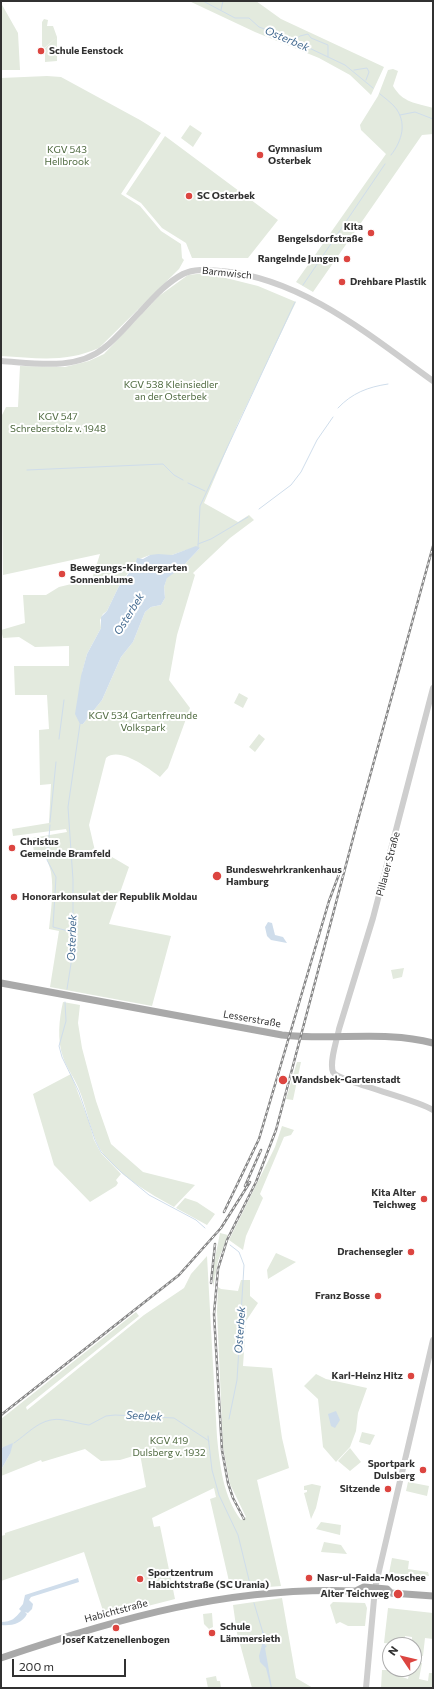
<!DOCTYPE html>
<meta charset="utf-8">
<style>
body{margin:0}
#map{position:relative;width:434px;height:1689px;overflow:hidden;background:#fff;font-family:Commissioner,sans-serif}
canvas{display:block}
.frame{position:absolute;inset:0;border:2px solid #313131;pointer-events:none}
.north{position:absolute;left:382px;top:1637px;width:40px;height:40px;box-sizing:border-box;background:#fff;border:1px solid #adadad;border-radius:50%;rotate:305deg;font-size:11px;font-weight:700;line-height:16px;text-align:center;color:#313131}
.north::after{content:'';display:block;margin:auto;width:14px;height:18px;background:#dc4540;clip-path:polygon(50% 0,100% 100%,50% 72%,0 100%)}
.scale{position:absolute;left:12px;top:1659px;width:114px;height:18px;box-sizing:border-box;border:2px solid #313131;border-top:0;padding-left:5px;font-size:12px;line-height:14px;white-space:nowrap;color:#313131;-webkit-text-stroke:3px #fff;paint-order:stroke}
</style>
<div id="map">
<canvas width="434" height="1689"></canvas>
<div class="frame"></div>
<div class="north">N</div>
<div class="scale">200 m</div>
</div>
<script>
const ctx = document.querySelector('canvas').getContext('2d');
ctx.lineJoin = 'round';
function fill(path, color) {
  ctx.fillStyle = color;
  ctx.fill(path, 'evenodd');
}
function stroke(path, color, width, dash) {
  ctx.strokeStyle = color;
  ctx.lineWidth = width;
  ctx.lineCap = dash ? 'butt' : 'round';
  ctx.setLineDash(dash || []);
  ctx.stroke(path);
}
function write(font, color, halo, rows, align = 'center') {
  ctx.font = font + ' Commissioner,sans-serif';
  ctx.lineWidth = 4;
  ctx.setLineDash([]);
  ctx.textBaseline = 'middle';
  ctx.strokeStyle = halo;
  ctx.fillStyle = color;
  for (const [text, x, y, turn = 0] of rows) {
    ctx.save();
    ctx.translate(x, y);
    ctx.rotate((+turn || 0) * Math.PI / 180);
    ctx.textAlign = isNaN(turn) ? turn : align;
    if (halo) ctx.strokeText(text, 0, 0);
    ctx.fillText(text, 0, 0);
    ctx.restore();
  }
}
const green = new Path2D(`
 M 189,1 L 256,1 L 281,19 L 384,67 L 371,95 L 350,75 L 319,58 L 255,32 Z
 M 1,3 L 18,33 L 20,70 L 1,70 Z
 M 44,19 L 48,20 L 47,26 L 53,26 L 57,37 L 42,50 L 42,22 Z
 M 57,37 L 57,61 L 45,62 L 45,48 Z
 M 393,69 L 398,71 L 393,86 C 403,103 416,103 433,108 L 433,134 L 422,135 L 313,292 L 296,282 L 386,154 L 361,130 L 360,125 L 378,96 L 388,70 Z
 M 47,76 L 61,77 L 140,120 L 161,133 L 121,194 L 140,206 L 161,231 L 181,244 L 182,258 L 184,260 L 179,269 L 99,348 C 65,363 37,358 1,356 L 1,78 Z
 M 190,125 L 202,133 L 193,147 L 181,138 Z
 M 165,136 L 278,220 L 248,258 L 192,258 L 186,243 L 162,228 L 141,203 L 126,194 Z
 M 206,273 L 258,286 L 296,302 L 238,423 L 204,503 L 238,522 L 249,515 L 254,520 L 230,538 L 193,573 L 195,575 L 177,635 L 169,680 L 190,708 L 168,768 L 160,777 C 149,769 120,746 106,758 L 89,825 L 95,851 L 112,857 L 129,867 L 109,924 L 171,936 L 152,1006 L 50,987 L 59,931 L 49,929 C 51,911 54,890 51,872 C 49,863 46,861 46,850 L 34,852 L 32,838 L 67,832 L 66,829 L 13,836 L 12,829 L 49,823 L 51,784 L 40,785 L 39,730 L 49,729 L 47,695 L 15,695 L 14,666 L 69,666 L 69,646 L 35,647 L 19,637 L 3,638 L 1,630 L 25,623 L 23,595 L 46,595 L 59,587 L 92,579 L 100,554 L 3,575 L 1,417 L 6,407 L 18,407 L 20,366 L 65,367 L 89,361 L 104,354 L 159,296 L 188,275 ZM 200,548 L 181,568 L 167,577 L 164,587 L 165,598 L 161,605 L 151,607 L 145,612 L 133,642 L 121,657 L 102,700 L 83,724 L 82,673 L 87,654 L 101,628 L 100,620 L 103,614 L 107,611 L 119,586 L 137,560 L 150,555 L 172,555 L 186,550 Z
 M 239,693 L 248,698 L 243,708 L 234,703 Z
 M 259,734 L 265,739 L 255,752 L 249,747 Z
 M 404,968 L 402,977 L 393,979 L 391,970 Z
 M 63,1002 L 80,1005 L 78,1023 L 82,1048 L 96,1101 L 111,1144 L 143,1172 L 195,1185 L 174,1207 C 149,1193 119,1176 102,1152 C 92,1138 87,1109 80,1092 C 76,1080 67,1069 63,1057 C 57,1040 59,1019 63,1002 Z
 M 297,1062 L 301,1062 L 293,1100 L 286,1099 Z
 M 71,1074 L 89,1122 L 94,1140 L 101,1153 L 121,1174 L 116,1180 L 118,1183 L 116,1186 L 90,1202 L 54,1165 L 33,1094 Z
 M 282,1126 L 294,1130 L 291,1135 L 284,1137 L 260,1194 L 263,1198 L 246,1236 L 243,1250 L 229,1240 L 275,1147 Z
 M 185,1198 L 197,1202 L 215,1214 L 207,1225 L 176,1208 Z
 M 220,1233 L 228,1235 L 218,1261 L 213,1288 L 213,1268 Z
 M 276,1253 L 296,1262 L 268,1279 L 267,1270 Z
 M 207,1256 L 217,1437 C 220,1466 223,1496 241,1520 L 246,1517 L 230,1484 L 223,1447 L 217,1311 L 218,1287 L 221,1289 L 238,1291 L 241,1280 L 250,1280 L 250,1296 L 258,1303 L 246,1321 L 243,1366 L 272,1368 L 282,1438 L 289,1468 L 257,1480 L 281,1586 L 231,1590 L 210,1499 L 216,1497 L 214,1488 L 152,1518 L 154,1527 L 160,1526 L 175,1599 L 105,1617 L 84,1552 L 1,1581 L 1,1536 L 5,1535 L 5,1533 L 146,1487 L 140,1454 L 120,1460 L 101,1461 L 85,1449 L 42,1462 L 41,1460 L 1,1476 L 1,1470 L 10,1454 L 3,1447 L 1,1448 L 1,1419 L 136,1312 L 139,1316 L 26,1407 L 27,1410 L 144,1315 L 184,1288 L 191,1274 Z
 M 316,1374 L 326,1379 L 367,1388 L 358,1413 L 356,1431 L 350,1447 L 336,1462 L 323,1447 L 318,1399 L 304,1386 Z
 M 362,1432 L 375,1435 L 370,1445 L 359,1442 Z
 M 350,1448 L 361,1462 L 350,1471 L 338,1461 Z
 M 408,1482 L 429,1486 L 427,1496 L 406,1491 Z
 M 312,1484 L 321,1486 L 316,1508 L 311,1519 L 304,1493 L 307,1492 L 307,1490 L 304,1490 L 304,1486 Z
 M 321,1522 L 341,1525 L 340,1535 L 316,1529 Z
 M 324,1542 L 341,1545 L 347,1554 L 321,1552 Z
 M 392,1558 L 409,1561 L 408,1569 L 428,1572 L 429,1576 L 389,1573 Z
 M 282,1598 L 296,1678 L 313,1688 L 252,1688 L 237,1633 L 233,1605 Z
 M 333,1602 L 365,1603 L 367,1608 L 365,1626 L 348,1626 L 340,1622 L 336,1624 L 330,1605 Z
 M 388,1608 L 433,1613 L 433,1639 L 425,1638 L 423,1656 L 414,1655 L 414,1645 L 412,1645 L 412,1637 L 405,1636 L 404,1645 L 384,1643 Z
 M 212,1613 L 213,1627 L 209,1629 L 204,1624 L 203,1614 Z
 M 414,1662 L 422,1663 L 419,1679 L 428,1681 L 429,1673 L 433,1673 L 433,1688 L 381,1688 L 382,1670 L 400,1670 L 402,1677 L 408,1679 L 410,1669 L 414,1669 Z
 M 216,1676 L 217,1681 L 220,1681 L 221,1688 L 208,1688 L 206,1678 Z`);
const water = new Path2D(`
 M 196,546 L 200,548 L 181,568 L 167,578 L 164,587 L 165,598 L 161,605 L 151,607 L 145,612 L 133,642 L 121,657 L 102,700 L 83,724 L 80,724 L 75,714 L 81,676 L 87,654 L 101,628 L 101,617 L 107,611 L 119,586 L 135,565 L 137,558 L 143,559 L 150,555 L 158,554 L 172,555 Z
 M 268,922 L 272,923 L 275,935 L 283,937 L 287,943 L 271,940 L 267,936 L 265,927 Z
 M 336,1411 L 340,1420 L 335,1428 L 331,1426 L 328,1414 Z
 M 13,1443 L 10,1454 L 1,1470 L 1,1448 Z
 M 78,1578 L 79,1582 L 31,1597 L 29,1600 L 33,1604 L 32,1609 L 28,1613 L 25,1612 L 27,1614 C 22,1624 11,1626 1,1625 L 1,1622 C 12,1622 15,1618 21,1611 L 19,1609 L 23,1604 L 25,1595 Z
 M 262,1632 L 264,1632 L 265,1645 L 267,1646 L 265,1648 L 272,1688 L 271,1688 L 266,1668 L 260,1662 L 259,1656 L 263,1641 Z`);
const stream = new Path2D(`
 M 203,1 L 235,18 L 249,18 L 259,27 L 288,38 L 345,65 L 373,88
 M 221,10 L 223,1
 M 295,40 L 300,36 L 308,34 L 311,38 L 328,45 L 328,57
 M 354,70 L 367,68 L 369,72 L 366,80
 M 380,94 C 385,98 390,102 394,106 C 408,122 402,141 391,155
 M 400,115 L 415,112 L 433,119
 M 303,285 L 385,164
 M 338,408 C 352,393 368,387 388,384
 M 27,470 L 163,464 L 174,475 L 183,480
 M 188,483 L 205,491
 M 259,509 L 291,485 L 301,472 L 317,440 L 333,417
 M 198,544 L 211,539 L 248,517
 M 198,547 L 200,506 L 295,302
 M 59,739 L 64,700
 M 50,822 L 56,762
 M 50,825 L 47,860 L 56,877 L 53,927 L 72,932
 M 67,989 L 73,951 L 73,880 L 68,807 L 80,724
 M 65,1002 L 66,1021 L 59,1046 L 62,1057 L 79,1092 L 95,1140 L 101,1152 L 121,1172 L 149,1195 L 196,1220 L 205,1228
 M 229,1419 L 237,1380 L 244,1265 L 239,1252 L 230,1245
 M 208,1436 L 212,1470 L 219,1495 L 238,1535 L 250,1584
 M 14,1443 C 30,1432 42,1416 64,1420 C 72,1421 80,1424 89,1425 L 106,1416 L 115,1415 L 174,1418 L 209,1441
 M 254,1603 L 263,1633`);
const minor = new Path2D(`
 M 1,361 C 34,363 76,371 104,348 C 117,338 128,324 140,312 C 153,298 166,283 183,274 C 195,268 209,270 222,271 C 303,279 369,335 433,381
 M 433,688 L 373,918 L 339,1029 C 337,1040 329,1062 333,1072 C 337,1081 417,1099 433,1110
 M 366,1688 L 375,1588 L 433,1340`);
const major = new Path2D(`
 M 1,983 L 282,1035 C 332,1041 384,1030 433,1043
 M 356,1591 C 366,1595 381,1597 391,1593 L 433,1596
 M 1,1658 C 119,1618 230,1586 356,1591 L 364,1587 L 387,1589 L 391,1593`);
const rail = new Path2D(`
 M 245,1186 L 261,1150
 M 224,1212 L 259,1139 L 329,901 L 341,869
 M 211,1283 L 215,1244
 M 1,1415 L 179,1275 L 221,1228 L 250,1182
 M 244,1519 L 233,1498 L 228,1483 L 222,1450 L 214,1314 L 218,1269 L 227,1240 L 256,1182 L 276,1130 L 356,827 L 433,546`);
const markers = [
 [41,51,4,"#dc4540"],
 [260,155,4,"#dc4540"],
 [189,196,4,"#dc4540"],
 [371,233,4,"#dc4540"],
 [347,259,4,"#dc4540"],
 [342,282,4,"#dc4540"],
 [62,574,4,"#dc4540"],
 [12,848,4,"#dc4540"],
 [217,876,5,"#dc4540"],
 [14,897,4,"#dc4540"],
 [283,1080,5,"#dc4540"],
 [424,1199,4,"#dc4540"],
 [411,1252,4,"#dc4540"],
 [378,1296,4,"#dc4540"],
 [411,1376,4,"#dc4540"],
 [423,1470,4,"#dc4540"],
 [388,1489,4,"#dc4540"],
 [309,1578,4,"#dc4540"],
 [140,1579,4,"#dc4540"],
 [398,1594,5,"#dc4540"],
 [116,1628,4,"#dc4540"],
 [212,1633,4,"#dc4540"]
];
const poiNames = [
 ["Schule Eenstock",49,51],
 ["Gymnasium",268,149],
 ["Osterbek",268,161],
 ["SC Osterbek",197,196],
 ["Kita",363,227,"right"],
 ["Bengelsdorfstraße",363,239,"right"],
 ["Rangelnde Jungen",339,259,"right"],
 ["Drehbare Plastik",350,282],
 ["Bewegungs-Kindergarten",70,568],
 ["Sonnenblume",70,580],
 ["Christus",20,842],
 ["Gemeinde Bramfeld",20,854],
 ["Bundeswehrkrankenhaus",226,870],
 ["Hamburg",226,882],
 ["Honorarkonsulat der Republik Moldau",22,897],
 ["Wandsbek-Gartenstadt",292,1080],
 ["Kita Alter",416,1193,"right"],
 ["Teichweg",416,1205,"right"],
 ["Drachensegler",403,1252,"right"],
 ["Franz Bosse",370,1296,"right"],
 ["Karl-Heinz Hitz",403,1376,"right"],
 ["Sportpark",415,1464,"right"],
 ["Dulsberg",415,1476,"right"],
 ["Sitzende",380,1489,"right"],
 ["Sportzentrum",148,1573],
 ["Habichtstraße (SC Urania)",148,1585],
 ["Nasr-ul-Faida-Moschee",317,1578],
 ["Alter Teichweg",389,1594,"right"],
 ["Schule",220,1627],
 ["Lämmersieth",220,1639],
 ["Josef Katzenellenbogen",116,1640,"center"]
];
const parkNames = [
 ["KGV 543",67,150],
 ["Hellbrook",67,162],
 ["KGV 538 Kleinsiedler",171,385],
 ["an der Osterbek",171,397],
 ["KGV 547",58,417],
 ["Schreberstolz v. 1948",58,429],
 ["KGV 534 Gartenfreunde",143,716],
 ["Volkspark",143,728],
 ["KGV 419",169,1441],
 ["Dulsberg v. 1932",169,1453]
];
const streetNames = [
 ["Barmwisch",227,273,6],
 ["Pillauer Straße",388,864,-75],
 ["Lesserstraße",252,1019,10],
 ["Habichtstraße",116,1611,-15]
];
const waterNames = [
 ["Osterbek",287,39,23],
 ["Osterbek",129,614,-58],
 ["Osterbek",72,938,-88],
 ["Osterbek",240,1330,-86],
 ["Seebek",144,1416,3]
];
fill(green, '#e3eade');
fill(water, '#cfddeb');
stroke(stream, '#cfddeb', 1);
stroke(minor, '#cecece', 6);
stroke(major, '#a9a9a9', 7);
stroke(rail, '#868686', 2.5);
stroke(rail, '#fff', 1, [3]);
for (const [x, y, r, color] of markers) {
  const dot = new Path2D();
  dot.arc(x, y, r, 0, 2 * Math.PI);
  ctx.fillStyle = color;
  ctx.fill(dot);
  stroke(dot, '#fff', 1.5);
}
write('bold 10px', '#313131', '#fff', poiNames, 'left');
write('10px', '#506b41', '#fff', parkNames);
write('10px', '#313131', '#fff', streetNames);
write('italic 11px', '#436a90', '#fff', waterNames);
</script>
